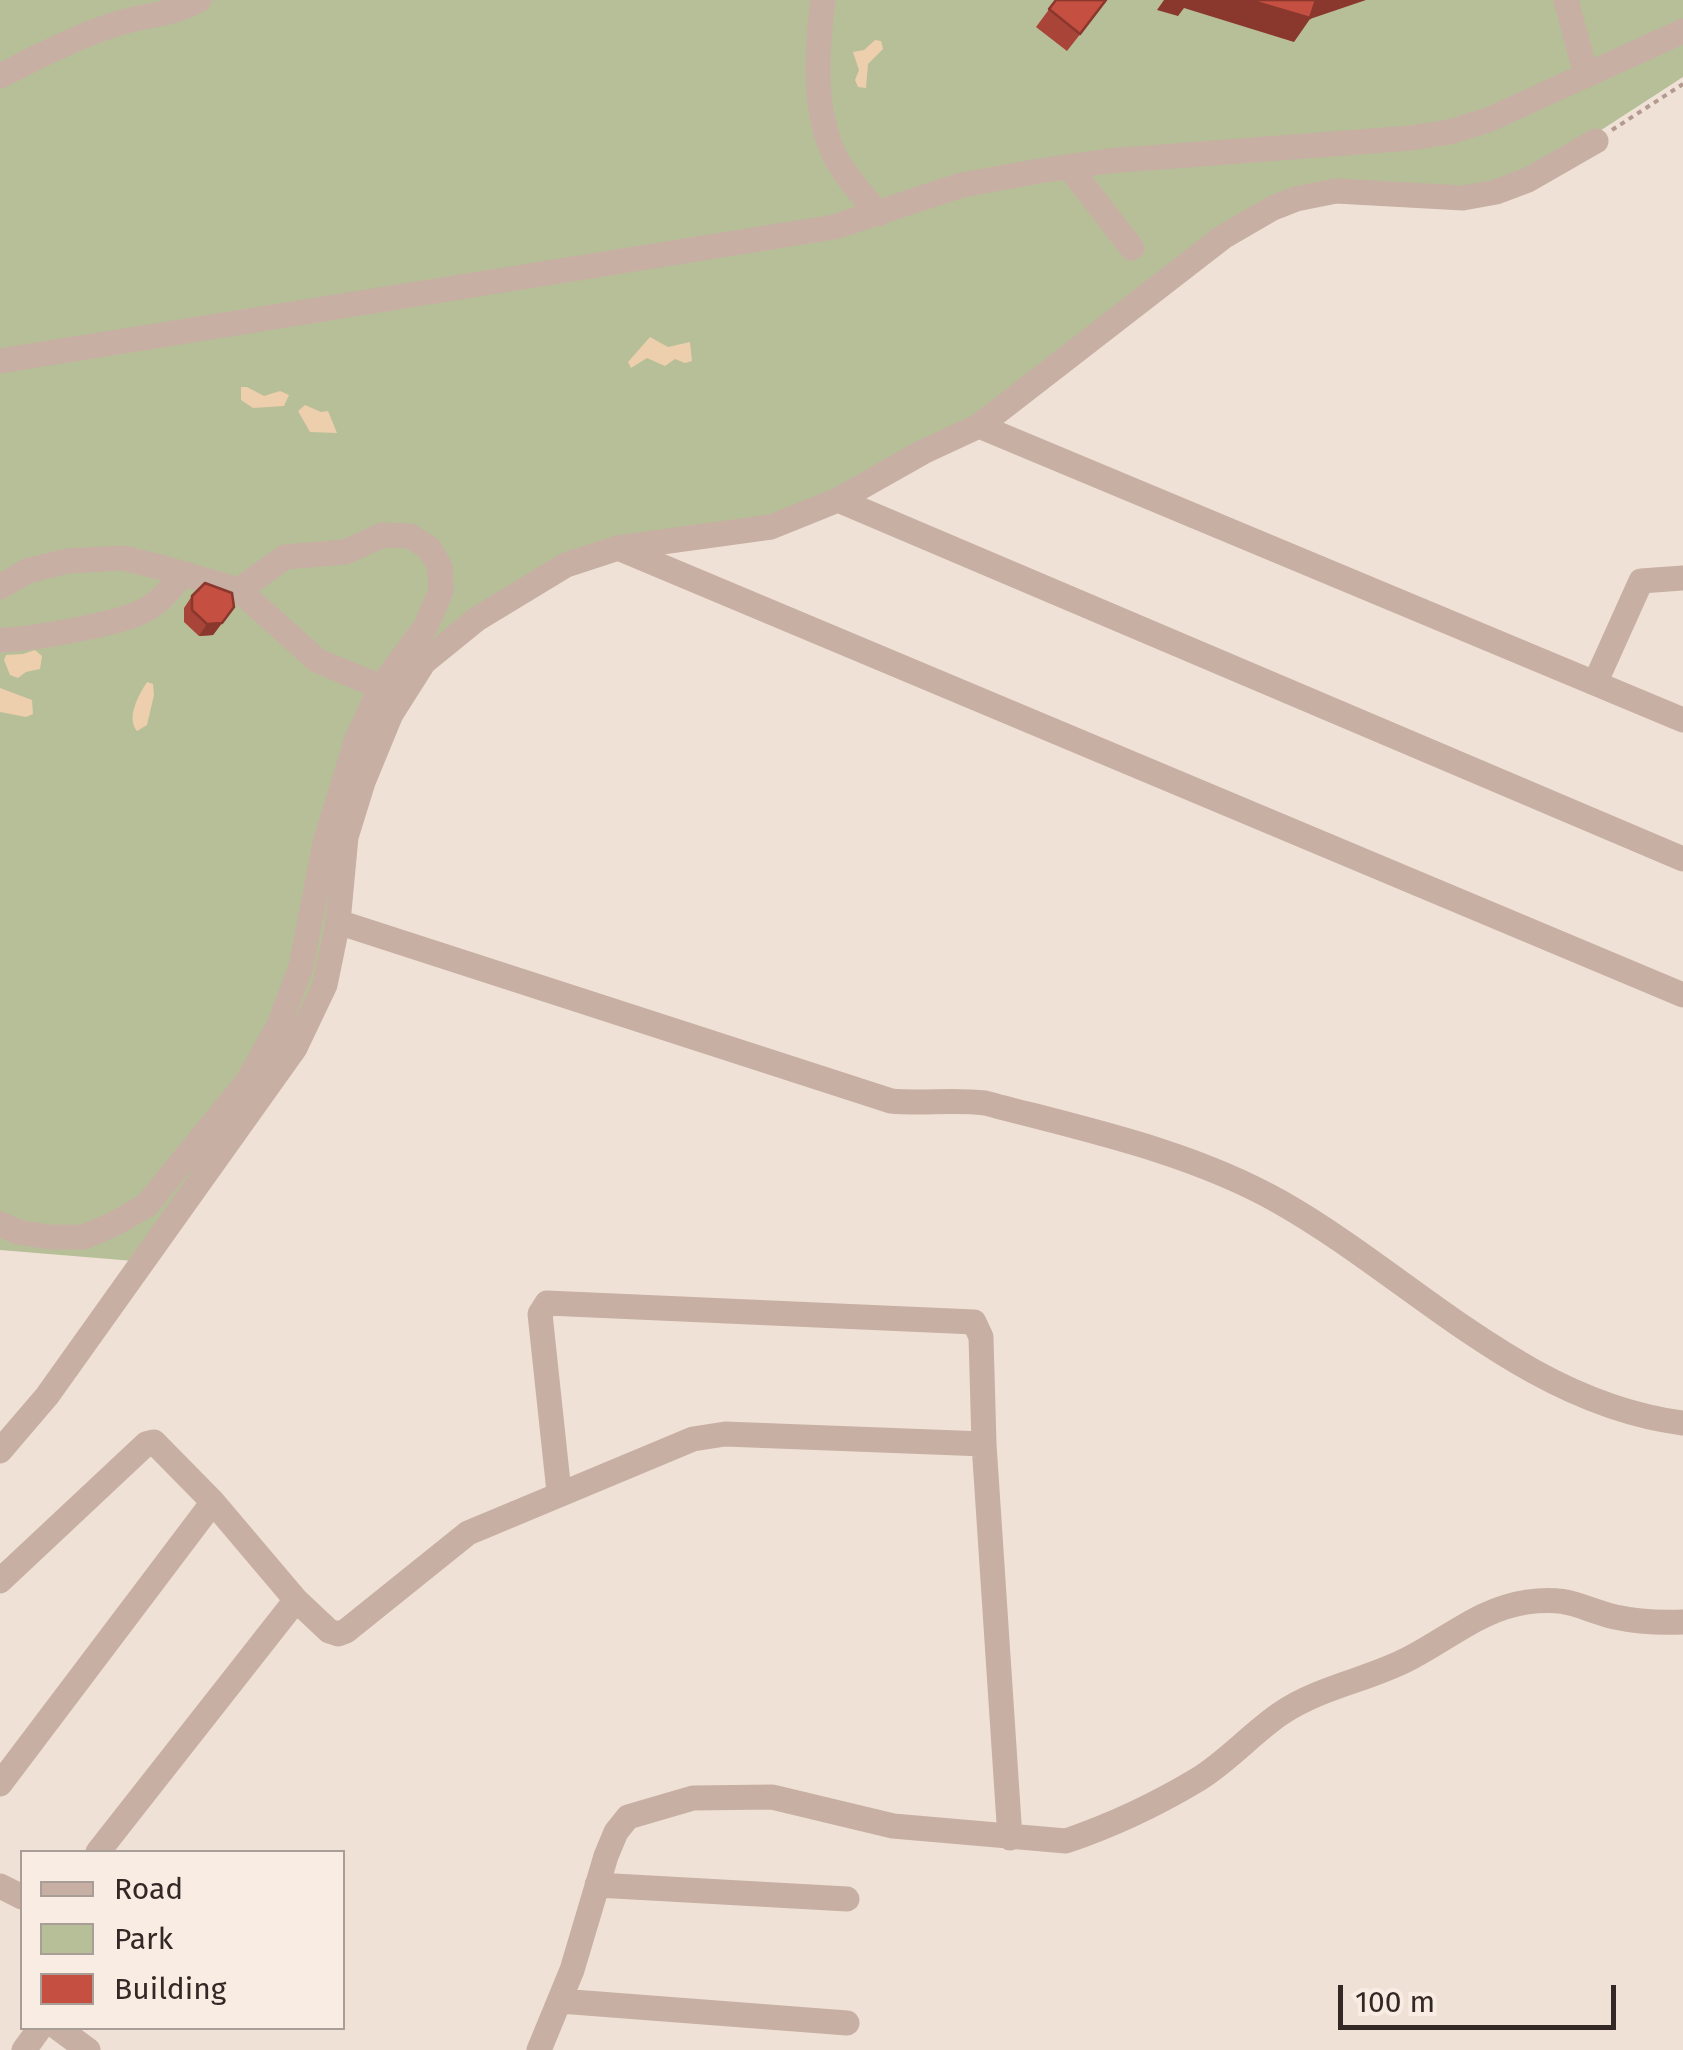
<!DOCTYPE html>
<style>
body{margin:0}
#map{position:relative;width:1683px;height:2050px;overflow:hidden;background:#f0e1d7;font-family:"Fira Sans",sans-serif}
canvas{display:block}
.legend{position:absolute;left:20px;top:1850px;width:325px;height:180px;box-sizing:border-box;background:#f8ece3;border:2px solid #a99e97;margin:0;padding:12px 18px;list-style:none;font-size:30px;color:#332825}
.legend li{display:flex;align-items:center;gap:20px;height:50px}
.legend b{width:50px;border:2px solid #a99e97}
.scale{position:absolute;left:1338px;top:1985px;width:278px;height:45px;box-sizing:border-box;border:5px solid #332825;border-top:0;padding-left:12px;font-size:30px;line-height:35px;white-space:nowrap;color:#332825;-webkit-text-stroke:8px #f8ece3;paint-order:stroke}
</style>
<div id="map">
<canvas width="1683" height="2050"></canvas>
<ul class="legend">
<li><b style="height:12px;background:#c8afa4"></b>Road</li>
<li><b style="height:28px;background:#b7bf98"></b>Park</li>
<li><b style="height:28px;background:#c54f41"></b>Building</li>
</ul>
<div class="scale">100 m</div>
</div>
<script>
const ctx = document.querySelector('canvas').getContext('2d');
ctx.lineJoin = 'round';
function fill(path, color) {
  ctx.fillStyle = color;
  ctx.fill(path, 'evenodd');
}
function stroke(path, color, width, dash) {
  ctx.strokeStyle = color;
  ctx.lineWidth = width;
  ctx.lineCap = dash ? 'butt' : 'round';
  ctx.setLineDash(dash || []);
  ctx.stroke(path);
}
const green = new Path2D(`
 M 0,0 L 1683,0 L 1683,77 L 1592,136 L 1494,186 L 1295,193 L 976,421 L 801,509 L 564,559 L 385,711 L 318,983 L 290,1045 L 134,1261 L 0,1250 Z`);
const sand = new Path2D(`
 M 875,40 L 881,41 L 883,49 L 868,64 L 866,88 L 858,87 L 855,80 L 859,70 L 853,52 L 864,50 Z
 M 650,337 L 668,347 L 690,342 L 692,361 L 685,363 L 675,359 L 665,366 L 647,358 L 631,368 L 628,362 Z
 M 241,387 L 247,387 L 264,396 L 280,391 L 289,395 L 284,406 L 253,408 L 241,400 Z
 M 305,405 L 321,412 L 328,411 L 337,433 L 310,432 L 298,411 Z
 M 35,650 L 42,656 L 40,669 L 26,672 L 18,678 L 10,675 L 4,660 L 6,655 L 23,654 Z
 M 147,682 L 153,684 L 154,695 L 147,725 L 137,731 C 126,718 138,696 147,682 Z
 M 0,688 L 32,700 L 33,714 L 26,717 L 0,712 Z`);
const path = new Path2D(`
 M 1612,130 L 1683,84`);
const minor = new Path2D(`
 M 823,0 C 817,48 813,105 832,150 C 843,174 862,195 879,214
 M 1566,0 L 1586,75
 M 0,76 C 38,57 75,37 116,24 C 146,14 170,16 199,0
 M 1069,167 L 1132,248
 M 0,361 L 834,227 L 962,185 L 1039,171 L 1108,161 L 1411,138 L 1449,132 L 1488,120 L 1683,31
 M 979,426 L 1683,720
 M 838,500 L 1683,859
 M 618,548 L 1683,995
 M 0,587 L 27,571 L 67,561 L 123,558 L 160,567 L 239,590 L 318,661 L 381,687
 M 0,640 C 28,640 117,624 141,612 C 159,604 170,589 182,575
 M 1596,681 L 1641,581 L 1683,578
 M 338,922 L 891,1101 C 922,1104 953,1099 985,1103 C 1083,1129 1190,1151 1280,1202 C 1412,1277 1525,1403 1683,1423
 M 0,1224 L 18,1232 L 49,1237 L 84,1237 L 116,1223 L 147,1205 L 247,1082 L 279,1025 L 301,967 L 325,843 L 357,739 L 381,687 L 426,626 L 441,591 L 440,567 L 429,548 L 410,536 L 383,535 L 345,552 L 285,557 L 239,590
 M 0,1451 L 47,1396 L 295,1048 L 325,985 L 338,922 L 346,837 L 363,782 L 391,714 L 424,662 L 477,619 L 566,565 L 618,548 L 771,527 L 838,500 L 923,452 L 979,426 L 1223,237 L 1273,208 L 1296,199 L 1336,191 L 1463,198 L 1496,192 L 1528,180 L 1596,141
 M 559,1492 L 540,1314 L 547,1303 L 974,1322 L 981,1337 L 984,1444 L 1010,1838
 M 0,1581 L 146,1444 L 154,1442 L 213,1502 L 296,1600 L 329,1631 L 338,1634 L 346,1631 L 468,1533 L 693,1439 L 725,1434 L 984,1444
 M 0,1784 L 213,1502
 M 98,1852 L 296,1600
 M 597,1885 L 847,1899
 M 0,1886 L 22,1897
 M 560,2001 L 847,2023
 M 58,2028 L 88,2050
 M 24,2050 L 40,2028
 M 539,2050 L 572,1970 L 606,1856 L 616,1832 L 628,1817 L 693,1798 L 772,1797 L 893,1826 L 1066,1841 C 1110,1826 1157,1804 1197,1780 C 1227,1762 1251,1734 1280,1714 C 1321,1686 1370,1680 1412,1657 C 1452,1636 1481,1609 1527,1602 C 1569,1596 1579,1608 1615,1617 C 1638,1622 1660,1623 1683,1622`);
const wall = new Path2D(`
 M 1056,0 L 1107,0 L 1067,51 L 1036,27 Z
 M 192,596 L 234,607 L 213,635 L 199,636 L 184,622 L 184,608 Z`);
const shadedWall = new Path2D(`
 M 1164,0 L 1366,0 L 1310,19 L 1294,42 L 1184,8 L 1178,16 L 1157,10 Z
 M 234,607 L 213,635 L 199,636 L 207,624 Z`);
const building = new Path2D(`
 M 1056,0 L 1106,0 L 1080,34 L 1049,9 Z
 M 1249,0 L 1316,0 L 1310,18 Z
 M 205,583 L 232,593 L 234,607 L 222,623 L 207,624 L 192,610 L 192,596 Z`);
fill(green, '#b7bf98');
fill(sand, '#edcead');
stroke(path, '#b4998e', 4, [5, 5]);
stroke(minor, '#c8afa4', 25);
fill(wall, '#a94438');
fill(shadedWall, '#8a372e');
fill(building, '#c54f41');
stroke(building, '#8a372e', 2.5);
</script>
